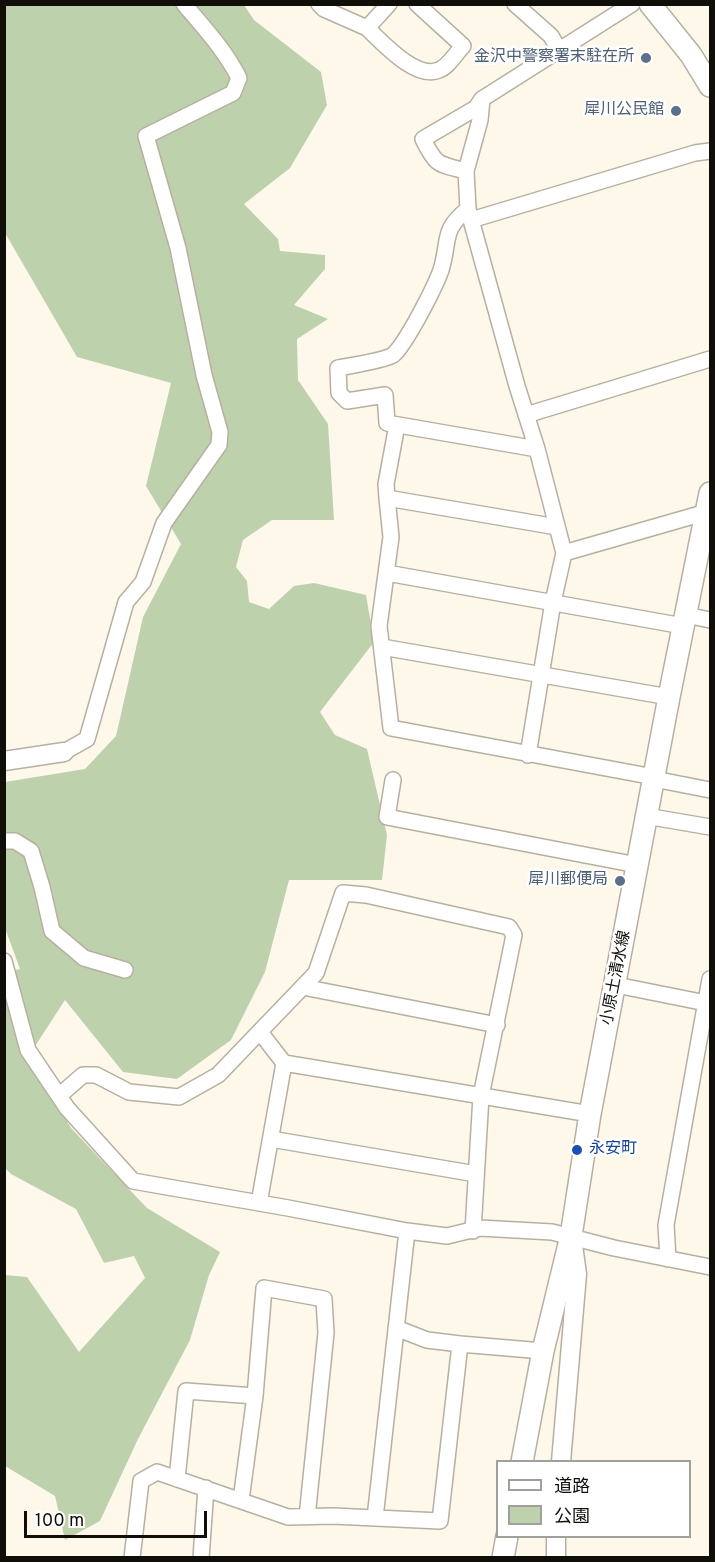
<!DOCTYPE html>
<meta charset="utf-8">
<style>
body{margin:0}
#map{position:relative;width:715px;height:1562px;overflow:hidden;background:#fef8eb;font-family:Overpass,"Noto Sans JP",sans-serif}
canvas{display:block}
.frame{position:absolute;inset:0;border:6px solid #100e08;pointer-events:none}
.legend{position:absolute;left:496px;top:1460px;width:195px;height:78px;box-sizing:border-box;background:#fff;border:2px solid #9f9f9c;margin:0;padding:8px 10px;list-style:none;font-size:18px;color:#100e08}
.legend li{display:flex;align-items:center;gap:12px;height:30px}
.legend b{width:30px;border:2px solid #9f9f9c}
.scale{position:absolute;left:24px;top:1511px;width:183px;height:27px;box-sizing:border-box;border:3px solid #100e08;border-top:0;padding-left:8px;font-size:18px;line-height:21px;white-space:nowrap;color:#100e08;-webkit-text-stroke:4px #fff;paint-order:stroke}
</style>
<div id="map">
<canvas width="715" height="1562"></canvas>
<div class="frame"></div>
<ul class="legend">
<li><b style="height:8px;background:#fff"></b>道路</li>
<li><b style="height:16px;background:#bed1ad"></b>公園</li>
</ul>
<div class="scale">100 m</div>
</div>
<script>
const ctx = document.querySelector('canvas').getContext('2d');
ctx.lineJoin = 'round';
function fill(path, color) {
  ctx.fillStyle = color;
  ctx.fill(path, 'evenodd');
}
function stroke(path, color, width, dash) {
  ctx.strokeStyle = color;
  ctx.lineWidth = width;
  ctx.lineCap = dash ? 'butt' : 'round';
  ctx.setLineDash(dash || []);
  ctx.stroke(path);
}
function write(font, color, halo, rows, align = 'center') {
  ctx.font = font + ' Overpass,"Noto Sans JP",sans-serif';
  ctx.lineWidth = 5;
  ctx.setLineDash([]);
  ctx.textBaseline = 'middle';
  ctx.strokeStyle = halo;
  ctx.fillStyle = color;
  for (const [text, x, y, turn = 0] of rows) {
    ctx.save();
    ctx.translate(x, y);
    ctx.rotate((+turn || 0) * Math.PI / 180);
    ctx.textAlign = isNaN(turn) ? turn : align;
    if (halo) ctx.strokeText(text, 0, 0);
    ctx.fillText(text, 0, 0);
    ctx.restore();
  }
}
const green = new Path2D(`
 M 5,5 L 244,5 L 254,20 L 321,72 L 327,105 L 290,168 L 244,204 L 278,239 L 280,251 L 325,255 L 325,269 L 294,305 L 328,319 L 297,339 L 298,380 L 328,424 L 334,520 L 272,520 L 243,540 L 236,567 L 247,581 L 249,602 L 269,609 L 294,586 L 314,583 L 366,595 L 374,642 L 320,712 L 335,735 L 367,749 L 387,835 L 382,880 L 289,880 L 265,972 L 231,1040 L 177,1079 L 123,1072 L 65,1000 L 28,1057 L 71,1128 L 147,1208 L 220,1252 L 209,1275 L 190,1340 L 138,1439 L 100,1521 L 65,1540 L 55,1496 L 5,1466 L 5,1275 L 27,1277 L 79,1352 L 145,1278 L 134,1256 L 104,1263 L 76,1209 L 11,1174 L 5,1168 L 5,972 L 20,969 L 5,928 L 5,782 L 85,769 L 116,736 L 143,617 L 181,544 L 146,486 L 171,383 L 77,357 L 5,233 Z`);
const minor = new Path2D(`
 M 319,4 L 324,9 L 367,28 L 389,4
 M 515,4 L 551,36 L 559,50
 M 367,28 C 383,43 416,80 439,70 C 448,67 456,53 463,46 L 417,4
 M 466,171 C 438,164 436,166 423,139 L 476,108 L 482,99
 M 468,209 C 441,230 450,241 441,270 C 435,287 406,344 393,355 C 386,360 349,366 338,368 L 339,393 L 347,401 L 385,395 L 387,423 L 537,449
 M 471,220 L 695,153 L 710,151
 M 526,415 L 710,359
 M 387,498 L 386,484 L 397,425
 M 557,527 L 387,498 L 391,537 L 379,626 L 391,728 L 654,777
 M 564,553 L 707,512
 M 387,573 L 683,626
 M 686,615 L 710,620
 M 382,647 L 669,697
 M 64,752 L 87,739 L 126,602 L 143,582 L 164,523 L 219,445 L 220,432 L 204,375 L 178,248 L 146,136 L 233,93 L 239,78 C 225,50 204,28 184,4
 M 528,755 L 553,602 L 564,553 L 537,449 L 517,386 L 468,209 L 466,171 L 480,120 L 482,99 L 632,4
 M 654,779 L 710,790
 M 393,780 L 387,817 L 637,865
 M 646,816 L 710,827
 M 4,841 L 15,841 L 31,851 L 42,887 L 52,931 L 84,958 L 125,970
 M 4,961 L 28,1050 L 67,1108 L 133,1181 L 288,1208 L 407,1231 L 447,1236 L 480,1228 L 552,1232 L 614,1248 L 710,1267
 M 616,985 L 706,1003
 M 303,987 L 497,1025
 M 284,1063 L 590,1114
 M 60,1095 L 83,1075 L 96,1075 L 129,1092 L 179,1097 L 218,1075 L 316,973 L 343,893 L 366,895 L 509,927 L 514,935 L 481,1096 L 473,1231
 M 271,1139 L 476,1174
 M 259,1203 L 284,1063 L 260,1032
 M 668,1259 L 666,1225 L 710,979
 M 396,1328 L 427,1340 L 460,1344
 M 177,1479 L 186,1391 L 255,1396
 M 241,1500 L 255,1396 L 264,1288 L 324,1299 L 326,1333 L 307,1517
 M 375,1518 L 407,1231
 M 132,1558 L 141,1481 L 157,1472 L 288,1517 L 333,1516 L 440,1521 L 460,1344 L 543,1351
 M 201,1558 L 206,1488`);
const tertiary = new Path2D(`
 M 4,761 L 64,752
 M 561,1462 L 577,1274 L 572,1238
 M 556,1536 L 556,1558`);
const secondary = new Path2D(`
 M 650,4 L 691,55 L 710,86
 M 522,1462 L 543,1351 L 571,1236 L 590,1114 L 669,697 L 710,493
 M 503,1558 L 507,1536`);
const markers = [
 [646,58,6,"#5c6f8a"],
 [676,111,6,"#5c6f8a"],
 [620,881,6,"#5c6f8a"],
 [577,1150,6,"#1a4fb4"]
];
const serviceNames = [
 ["金沢中警察署末駐在所",634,58],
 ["犀川公民館",664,111],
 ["犀川郵便局",608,881]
];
const streetNames = [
 ["小原土清水線",617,978,-79]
];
const transitNames = [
 ["永安町",589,1150]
];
fill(green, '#bed1ad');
stroke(minor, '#b7b0a0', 18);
stroke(tertiary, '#b7b0a0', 21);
stroke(secondary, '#b7b0a0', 24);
stroke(minor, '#fff', 15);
stroke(tertiary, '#fff', 18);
stroke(secondary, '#fff', 21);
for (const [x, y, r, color] of markers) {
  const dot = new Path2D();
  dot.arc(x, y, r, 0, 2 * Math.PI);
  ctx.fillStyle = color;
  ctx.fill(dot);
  stroke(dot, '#fff', 2);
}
write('16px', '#4e5e75', '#fff', serviceNames, 'right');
write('16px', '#100e08', '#fff', streetNames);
write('16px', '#164399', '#fff', transitNames, 'left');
</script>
